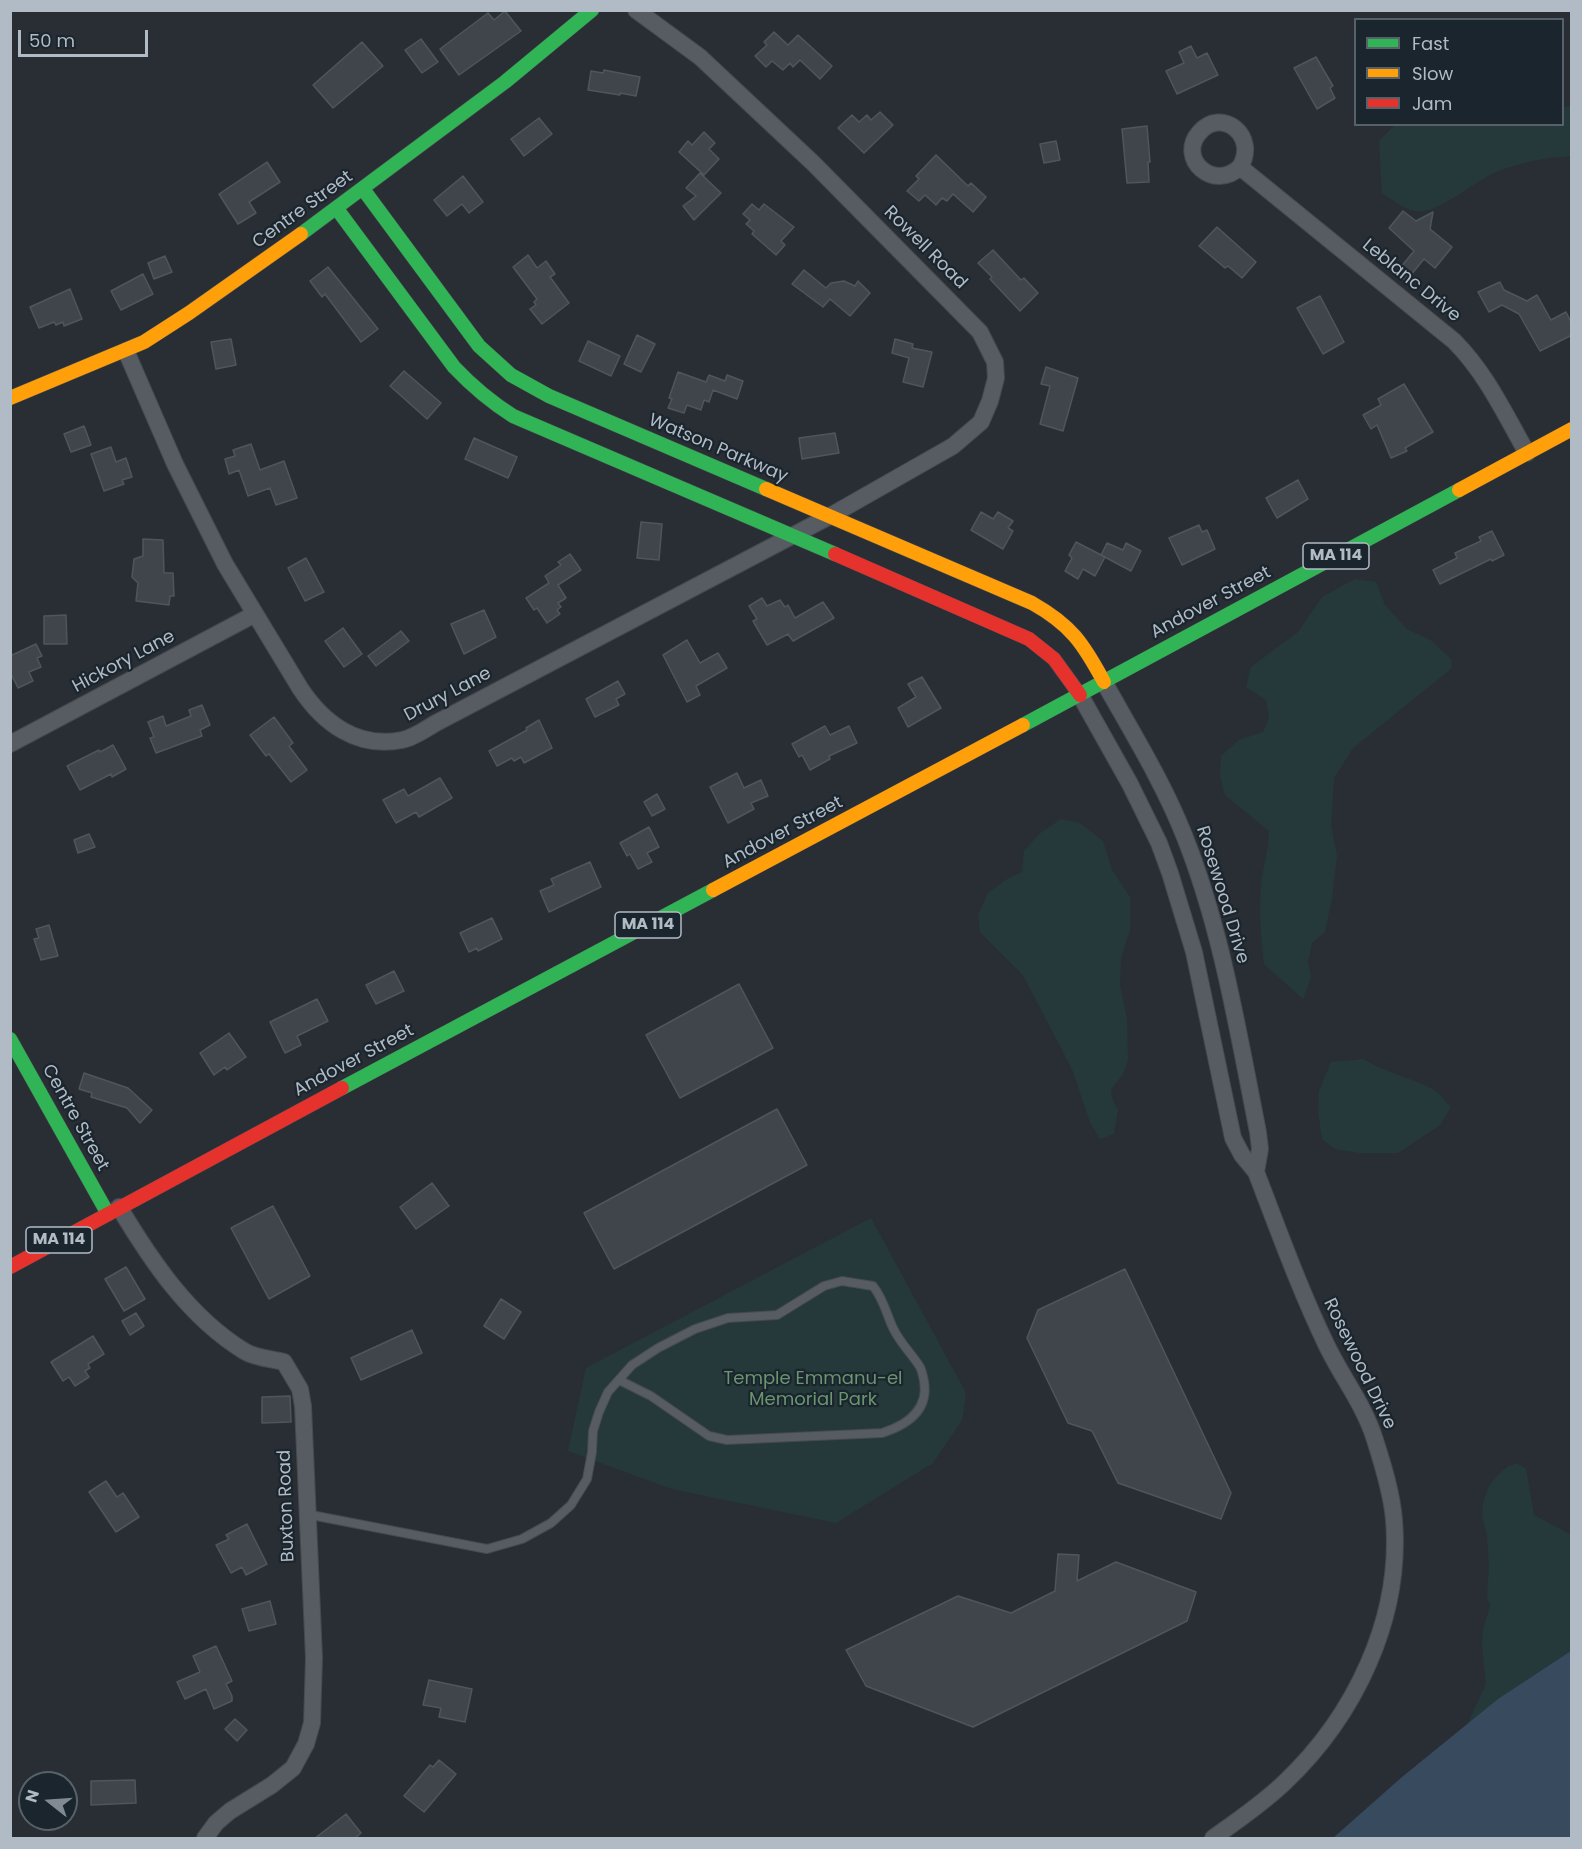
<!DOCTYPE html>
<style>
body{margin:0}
#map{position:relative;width:1582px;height:1849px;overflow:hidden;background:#282e34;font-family:Poppins,sans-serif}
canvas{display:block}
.frame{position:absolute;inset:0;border:12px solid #b1bbc5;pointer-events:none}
.legend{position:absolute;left:1354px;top:18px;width:210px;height:108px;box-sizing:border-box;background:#1b252e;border:2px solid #57616a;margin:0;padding:8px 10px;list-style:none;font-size:18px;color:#b1bbc5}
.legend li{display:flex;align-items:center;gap:12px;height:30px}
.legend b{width:30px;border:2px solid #57616a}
.north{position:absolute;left:18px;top:1771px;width:60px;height:60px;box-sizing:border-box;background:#1b252e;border:2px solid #57616a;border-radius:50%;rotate:287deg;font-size:16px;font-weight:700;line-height:24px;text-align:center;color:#b1bbc5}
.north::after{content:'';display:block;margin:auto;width:21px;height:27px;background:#818a92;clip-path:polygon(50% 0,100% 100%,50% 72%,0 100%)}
.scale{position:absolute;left:18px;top:30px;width:130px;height:27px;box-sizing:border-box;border:3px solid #b1bbc5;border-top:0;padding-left:8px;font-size:18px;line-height:21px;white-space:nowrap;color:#b1bbc5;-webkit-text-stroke:4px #1b252e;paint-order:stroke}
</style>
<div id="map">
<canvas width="1582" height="1849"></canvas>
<div class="frame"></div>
<ul class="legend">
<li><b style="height:8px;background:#30b455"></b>Fast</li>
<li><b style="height:8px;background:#ff9f0a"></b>Slow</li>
<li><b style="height:8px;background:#e5322d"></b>Jam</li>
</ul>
<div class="north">N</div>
<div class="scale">50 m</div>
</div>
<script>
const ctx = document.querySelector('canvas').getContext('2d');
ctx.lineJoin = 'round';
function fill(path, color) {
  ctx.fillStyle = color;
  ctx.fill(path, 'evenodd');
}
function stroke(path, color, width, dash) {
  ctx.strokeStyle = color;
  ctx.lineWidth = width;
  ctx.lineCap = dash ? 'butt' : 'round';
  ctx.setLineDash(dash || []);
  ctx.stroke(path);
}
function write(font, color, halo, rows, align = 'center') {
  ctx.font = font + ' Poppins,sans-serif';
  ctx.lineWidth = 4.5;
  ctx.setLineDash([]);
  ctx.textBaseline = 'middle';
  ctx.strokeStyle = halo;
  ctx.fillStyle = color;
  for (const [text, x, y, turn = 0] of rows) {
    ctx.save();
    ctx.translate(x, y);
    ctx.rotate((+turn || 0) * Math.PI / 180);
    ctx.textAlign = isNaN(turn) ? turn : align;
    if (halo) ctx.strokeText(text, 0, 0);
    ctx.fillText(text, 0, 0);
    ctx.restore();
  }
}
const green = new Path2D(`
 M 1563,107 L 1571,107 L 1571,156 C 1547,157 1511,164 1490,175 C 1469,186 1448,205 1424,211 C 1410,214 1394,201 1382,193 L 1379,141 L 1394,126 L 1400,124 L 1562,124 Z
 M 1355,579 L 1376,582 L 1385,605 L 1407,629 L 1432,641 L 1452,660 L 1451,669 L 1353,748 L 1334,778 L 1331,825 L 1337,856 L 1332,898 L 1325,932 L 1312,943 L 1308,962 L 1311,977 L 1303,999 L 1264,964 C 1261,939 1259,913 1261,888 C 1262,868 1269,851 1269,831 L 1225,795 L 1220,776 L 1221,756 L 1239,740 L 1263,732 L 1269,718 L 1266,700 L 1246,687 L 1251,667 L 1298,632 L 1322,597 Z
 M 1061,819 L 1080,823 L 1103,841 L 1112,870 L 1130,897 L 1130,930 L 1121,958 L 1120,985 L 1127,1020 L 1128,1060 L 1123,1074 L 1111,1090 L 1112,1099 L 1118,1110 L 1114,1134 L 1100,1139 L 1090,1122 L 1072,1069 L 1023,975 L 980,932 L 978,915 L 988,893 L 1007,879 L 1022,872 L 1024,851 L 1039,834 Z
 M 1363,1059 C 1385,1073 1411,1077 1434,1090 C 1440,1094 1445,1101 1451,1107 L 1440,1125 L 1398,1153 L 1360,1153 L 1335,1149 L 1322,1139 L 1318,1111 L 1319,1091 L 1331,1062 Z
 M 871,1218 L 966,1393 L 962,1420 L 933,1463 L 836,1523 L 672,1489 L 568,1451 L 586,1368 Z
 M 1517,1463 L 1526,1469 L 1534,1515 L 1571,1535 L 1571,1838 L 1344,1838 L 1462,1736 L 1486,1684 L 1482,1647 L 1483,1630 L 1490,1605 L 1487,1597 L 1489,1565 L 1487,1535 L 1482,1515 L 1483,1503 L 1489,1486 L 1496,1477 L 1507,1467 Z`);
const water = new Path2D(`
 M 1571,1651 L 1571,1838 L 1333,1838 L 1402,1777 L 1498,1699 Z`);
const building = new Path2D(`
 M 505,11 L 521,31 L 459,75 L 440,49 L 488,13 L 494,20 Z
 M 774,32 L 788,45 L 798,35 L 832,66 L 820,79 L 800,60 L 793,67 L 790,63 L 783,70 L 772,61 L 766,67 L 755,56 L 767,45 L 764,42 Z
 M 421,39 L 438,62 L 422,73 L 405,50 Z
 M 362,42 L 383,66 L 333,108 L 313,85 Z
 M 1191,46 L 1197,58 L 1207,53 L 1218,75 L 1177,94 L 1166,71 L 1184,63 L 1179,52 Z
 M 1316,57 L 1333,86 L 1330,88 L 1335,98 L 1317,109 L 1294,68 Z
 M 604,70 L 640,77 L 636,96 L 620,93 L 620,95 L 588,90 L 591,71 L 603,73 Z
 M 880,112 L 893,125 L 864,153 L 838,128 L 852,115 L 859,122 L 867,115 L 871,120 Z
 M 539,118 L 552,134 L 524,156 L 511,139 Z
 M 1147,126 L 1150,162 L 1148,162 L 1149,182 L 1127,183 L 1122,129 Z
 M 704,132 L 715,143 L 709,149 L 719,159 L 704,175 L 679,152 L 688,141 L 692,145 Z
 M 1056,141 L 1060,160 L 1044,163 L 1040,144 Z
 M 936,155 L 968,186 L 971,183 L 986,197 L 973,212 L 953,194 L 947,201 L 942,198 L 936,205 L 925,195 L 919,201 L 907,191 L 919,179 L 916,176 Z
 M 267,162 L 280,182 L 249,202 L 256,213 L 238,224 L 219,194 Z
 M 700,173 L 721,193 L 694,220 L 683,206 L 696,196 L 686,188 Z
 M 463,176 L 483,202 L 469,213 L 462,204 L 447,216 L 434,200 Z
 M 752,204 L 759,210 L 764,204 L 794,227 L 781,241 L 785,245 L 776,255 L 752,234 L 754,231 L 746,224 L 750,220 L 743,214 Z
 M 1403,211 L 1416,221 L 1433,212 L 1430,229 L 1452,247 L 1435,268 L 1424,259 L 1406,281 L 1396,273 L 1414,251 L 1389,228 Z
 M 1217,227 L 1256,262 L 1242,278 L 1228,266 L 1225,268 L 1199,246 Z
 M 993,250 L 1021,280 L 1024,278 L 1038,293 L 1020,311 L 990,279 L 992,277 L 978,263 Z
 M 528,255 L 537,268 L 546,261 L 555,274 L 550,277 L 569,303 L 542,324 L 530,309 L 536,305 L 534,302 L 537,299 L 513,267 Z
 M 165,256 L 172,272 L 154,279 L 148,263 Z
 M 328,267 L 378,329 L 361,342 L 325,294 L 322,297 L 310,281 Z
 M 804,270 L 826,288 L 831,283 L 844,281 L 855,286 L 858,281 L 870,293 L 850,316 L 830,299 L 823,307 L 792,284 Z
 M 143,274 L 153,294 L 121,310 L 111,291 Z
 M 1500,282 L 1504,290 L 1527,301 L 1537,295 L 1551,320 L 1566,312 L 1572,324 L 1572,335 L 1540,351 L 1519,314 L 1502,305 L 1489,312 L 1478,292 Z
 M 70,289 L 82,319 L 64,326 L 63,322 L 56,325 L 54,322 L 39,328 L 30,307 Z
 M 1320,296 L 1344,342 L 1323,354 L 1297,308 Z
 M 637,335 L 655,344 L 641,372 L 624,364 Z
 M 231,339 L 236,365 L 216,369 L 211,342 Z
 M 895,339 L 913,344 L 912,348 L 932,352 L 923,387 L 903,382 L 909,358 L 892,353 Z
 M 588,341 L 620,356 L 611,376 L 579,361 Z
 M 1046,367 L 1078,378 L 1063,431 L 1040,424 L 1050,386 L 1041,384 Z
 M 404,371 L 441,403 L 427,419 L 390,386 Z
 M 678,372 L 706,382 L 709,375 L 725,381 L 727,375 L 743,381 L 737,399 L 713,390 L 709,402 L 704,400 L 701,410 L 687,405 L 684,413 L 668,408 L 672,399 L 669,398 Z
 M 1404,384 L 1433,432 L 1405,448 L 1407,451 L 1391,458 L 1377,425 L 1371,429 L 1363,415 L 1381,405 L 1378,399 Z
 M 84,426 L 91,445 L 71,452 L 64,434 Z
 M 835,433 L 839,453 L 802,459 L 799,438 Z
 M 474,438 L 517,457 L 508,478 L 465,459 Z
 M 251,444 L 260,470 L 284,461 L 297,498 L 276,505 L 270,488 L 248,496 L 239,470 L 229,474 L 225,459 L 235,456 L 233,450 Z
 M 111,447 L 116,462 L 126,458 L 132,477 L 122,480 L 124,484 L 104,491 L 91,454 Z
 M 1298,480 L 1308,499 L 1277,518 L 1266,498 Z
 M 981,512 L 993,519 L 998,512 L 1013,521 L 1008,528 L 1013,531 L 1003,549 L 971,530 Z
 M 641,522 L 662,524 L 659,560 L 637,558 Z
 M 1199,525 L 1202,532 L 1207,530 L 1215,549 L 1182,565 L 1169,538 Z
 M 1492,531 L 1504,555 L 1492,561 L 1491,559 L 1440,584 L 1433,570 L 1457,558 L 1455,553 L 1481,541 L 1479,537 Z
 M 143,539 L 163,540 L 164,573 L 173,573 L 174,596 L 170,596 L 169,605 L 136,601 L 138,583 L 132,577 L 134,559 L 143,556 Z
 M 1076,542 L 1105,557 L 1095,576 L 1083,569 L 1078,579 L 1065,571 L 1072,558 L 1069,555 Z
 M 1107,543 L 1123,550 L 1126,543 L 1141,551 L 1131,571 L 1101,555 Z
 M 570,554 L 581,570 L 558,585 L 566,598 L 558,603 L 561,607 L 557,610 L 560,614 L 547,623 L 537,608 L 534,610 L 526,598 L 549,583 L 545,576 L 561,565 L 558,562 Z
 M 306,558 L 324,592 L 305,601 L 288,568 Z
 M 762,598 L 767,606 L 780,600 L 785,607 L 788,605 L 795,618 L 823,602 L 834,618 L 793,641 L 788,634 L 767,645 L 753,621 L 757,619 L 749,606 Z
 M 484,610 L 496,637 L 464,654 L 451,624 Z
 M 66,615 L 67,644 L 44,644 L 44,616 Z
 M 343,628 L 362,654 L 344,667 L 325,641 Z
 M 401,631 L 409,641 L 376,666 L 368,656 Z
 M 687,640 L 700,663 L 718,653 L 727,668 L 696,686 L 700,695 L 687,702 L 663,655 Z
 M 36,644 L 42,656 L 37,658 L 41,667 L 29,672 L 33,681 L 18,688 L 10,672 L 10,656 Z
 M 922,677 L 941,708 L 908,727 L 898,708 L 916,697 L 908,684 Z
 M 618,681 L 625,694 L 616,699 L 619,705 L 595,717 L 586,699 Z
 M 202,705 L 210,725 L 200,730 L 202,736 L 156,753 L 150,738 L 154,737 L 148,722 L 163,716 L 166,726 L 191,716 L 189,710 Z
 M 274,717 L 293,743 L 289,746 L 307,770 L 291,782 L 269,754 L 266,756 L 250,735 Z
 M 539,720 L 552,748 L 524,763 L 521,757 L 514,761 L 512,758 L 497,766 L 489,751 L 527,730 L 526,728 Z
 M 825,726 L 830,735 L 849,726 L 857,743 L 829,756 L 830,759 L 810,770 L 802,755 L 799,757 L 792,744 Z
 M 113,745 L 126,769 L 112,777 L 111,774 L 80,790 L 67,766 L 99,750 L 100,752 Z
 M 737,773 L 744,788 L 761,780 L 768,796 L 751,803 L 754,809 L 728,823 L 710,787 Z
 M 440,778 L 452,798 L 419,817 L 416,812 L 396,823 L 383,800 L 404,789 L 408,796 Z
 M 657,794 L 665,809 L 652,816 L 644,802 Z
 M 649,827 L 659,847 L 647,853 L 652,862 L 638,869 L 630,854 L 627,856 L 620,843 Z
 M 89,834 L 95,847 L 78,853 L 74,840 Z
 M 590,862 L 601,887 L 549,912 L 540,891 L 554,885 L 551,879 Z
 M 492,918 L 502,939 L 478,951 L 477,948 L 469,952 L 460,933 Z
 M 49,925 L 58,956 L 41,960 L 34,939 L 39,938 L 36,929 Z
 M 394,971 L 404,991 L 376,1004 L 366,985 Z
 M 739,984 L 773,1048 L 680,1098 L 646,1035 Z
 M 317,999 L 328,1021 L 297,1036 L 301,1045 L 285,1053 L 270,1022 Z
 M 229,1033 L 246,1057 L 227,1070 L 225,1067 L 214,1075 L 200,1053 Z
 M 84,1073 L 128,1088 L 152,1110 L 140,1123 L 127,1108 L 91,1097 L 92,1093 L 79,1089 Z
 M 777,1109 L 807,1165 L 614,1269 L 584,1213 Z
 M 432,1183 L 449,1206 L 416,1229 L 400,1207 Z
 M 273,1206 L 310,1276 L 269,1299 L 231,1228 Z
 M 126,1267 L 145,1299 L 124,1311 L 105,1279 Z
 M 1125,1269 L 1231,1493 L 1221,1519 L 1118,1483 L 1092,1431 L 1068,1423 L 1027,1338 L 1038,1310 Z
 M 501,1299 L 521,1312 L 504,1339 L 484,1326 Z
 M 136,1313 L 144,1326 L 130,1335 L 122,1321 Z
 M 412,1330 L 422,1353 L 361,1380 L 351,1358 Z
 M 93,1336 L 104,1354 L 88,1364 L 90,1368 L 85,1371 L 89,1377 L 75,1386 L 69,1377 L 63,1381 L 51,1362 Z
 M 290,1396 L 291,1422 L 262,1423 L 262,1397 Z
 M 106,1481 L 117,1497 L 123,1493 L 139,1517 L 116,1532 L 89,1492 Z
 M 247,1524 L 267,1564 L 246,1575 L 242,1567 L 231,1573 L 216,1545 L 229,1539 L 226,1535 Z
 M 1058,1554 L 1079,1555 L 1077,1581 L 1116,1562 L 1196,1592 L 1187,1621 L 973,1727 L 866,1686 L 846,1650 L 958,1596 L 1011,1613 L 1055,1591 Z
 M 270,1601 L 276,1624 L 249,1631 L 242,1609 Z
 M 216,1646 L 232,1681 L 226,1684 L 232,1696 L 232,1701 L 214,1709 L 206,1689 L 185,1699 L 177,1682 L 200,1672 L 193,1656 Z
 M 429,1680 L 472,1689 L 465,1722 L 439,1717 L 441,1708 L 423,1705 Z
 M 235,1719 L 247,1730 L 237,1741 L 225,1729 Z
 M 439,1760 L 456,1774 L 424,1812 L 404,1796 L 430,1765 L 433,1767 Z
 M 135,1780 L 136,1803 L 91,1805 L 91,1781 Z
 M 346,1814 L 361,1833 L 354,1839 L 314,1839 Z`);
const lane = new Path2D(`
 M 306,1514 L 487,1549 L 522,1539 L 551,1523 L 571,1505 L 587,1479 L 592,1452 L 593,1431 L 599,1412 L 608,1392 L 632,1365 L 658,1348 L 695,1329 L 728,1318 L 777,1315 L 824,1286 L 842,1281 L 873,1286 C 884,1300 886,1313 893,1328 C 900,1343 912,1354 920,1367 C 922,1371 923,1376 924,1381 C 929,1410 907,1425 882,1433 L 727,1440 L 709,1436 L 651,1396 L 619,1380`);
const street = new Path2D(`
 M 1240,167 C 1259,136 1221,106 1199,133 C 1177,159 1214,192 1240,167 L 1454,341 C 1486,373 1505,414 1527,453
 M 126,351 L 175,464 L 225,564 L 300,688 C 323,723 357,749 402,740 C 413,738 426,729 436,723 L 830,516 L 953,446 L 981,422 L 990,401 L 996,378 L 995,362 L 980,332 L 813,163 L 700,57 L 636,10
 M 1104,682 C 1132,732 1163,782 1184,835 C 1222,930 1238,1032 1258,1132 L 1260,1149 L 1256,1172
 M 1080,695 L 1130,784 L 1159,843 L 1170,873 L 1194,952 L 1233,1138 L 1242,1155 L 1256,1172 C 1278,1229 1299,1288 1326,1344 C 1341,1376 1365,1406 1375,1440 C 1383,1465 1392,1494 1394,1520 C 1402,1618 1355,1716 1284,1783 C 1262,1804 1237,1821 1213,1838
 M 10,744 L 255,614
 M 119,1207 C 152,1262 189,1317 244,1351 C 255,1358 272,1359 284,1362 L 300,1389 L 303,1406 L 314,1658 L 312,1723 L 306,1744 L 293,1768 L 272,1785 L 230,1811 L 216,1823 L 205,1838`);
const fast = new Path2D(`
 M 363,189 L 479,346 L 511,375 L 549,396 L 766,489
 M 337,209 L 454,367 C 472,386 491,402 513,416 L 835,554
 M 301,234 L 505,82 L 592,10
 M 1023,725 L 1459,490
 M 10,1039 L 108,1214
 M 342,1088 L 713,890`);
const slow = new Path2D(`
 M 10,398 L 144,342 L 189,313 L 301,234
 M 766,489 L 1032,603 C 1071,625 1083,643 1104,682
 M 1459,490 L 1572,429
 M 713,890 L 1023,725`);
const jam = new Path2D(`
 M 835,554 L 1029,639 L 1054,659 L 1080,695
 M 10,1267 L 342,1088`);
const shields = [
 [1336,556,66],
 [648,925,66],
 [59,1240,66]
];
const shieldNames = [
 ["MA 114",1336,556],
 ["MA 114",648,925],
 ["MA 114",59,1240]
];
const streetNames = [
 ["Centre Street",303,210,-36],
 ["Rowell Road",925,248,45],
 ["Leblanc Drive",1411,281,39],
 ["Watson Parkway",718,449,23],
 ["Andover Street",1211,603,-28],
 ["Hickory Lane",124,662,-28],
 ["Drury Lane",448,695,-28],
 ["Andover Street",783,833,-28],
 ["Rosewood Drive",1222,895,73],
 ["Andover Street",354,1061,-28],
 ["Centre Street",75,1118,61],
 ["Rosewood Drive",1359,1364,64],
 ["Buxton Road",287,1506,-92]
];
const parkNames = [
 ["Temple Emmanu-el",813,1379],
 ["Memorial Park",813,1400]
];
fill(green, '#25393a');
fill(water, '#374a5e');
fill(building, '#40454b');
stroke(building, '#4f565b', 1.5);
stroke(lane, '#464a4f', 10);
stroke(street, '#464a4f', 18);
stroke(fast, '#464a4f', 15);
stroke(slow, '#464a4f', 15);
stroke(jam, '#464a4f', 15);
stroke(lane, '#575c62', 8);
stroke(street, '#575c62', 16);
stroke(fast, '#30b455', 14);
stroke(slow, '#ff9f0a', 14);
stroke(jam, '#e5322d', 14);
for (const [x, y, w] of shields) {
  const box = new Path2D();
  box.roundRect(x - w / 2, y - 13, w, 26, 4.5);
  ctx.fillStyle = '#1b252e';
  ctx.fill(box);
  stroke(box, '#b1bbc5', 1.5);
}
write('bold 16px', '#b1bbc5', null, shieldNames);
write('18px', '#b1bbc5', '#1b252e', streetNames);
write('18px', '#69956f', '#1b252e', parkNames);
</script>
